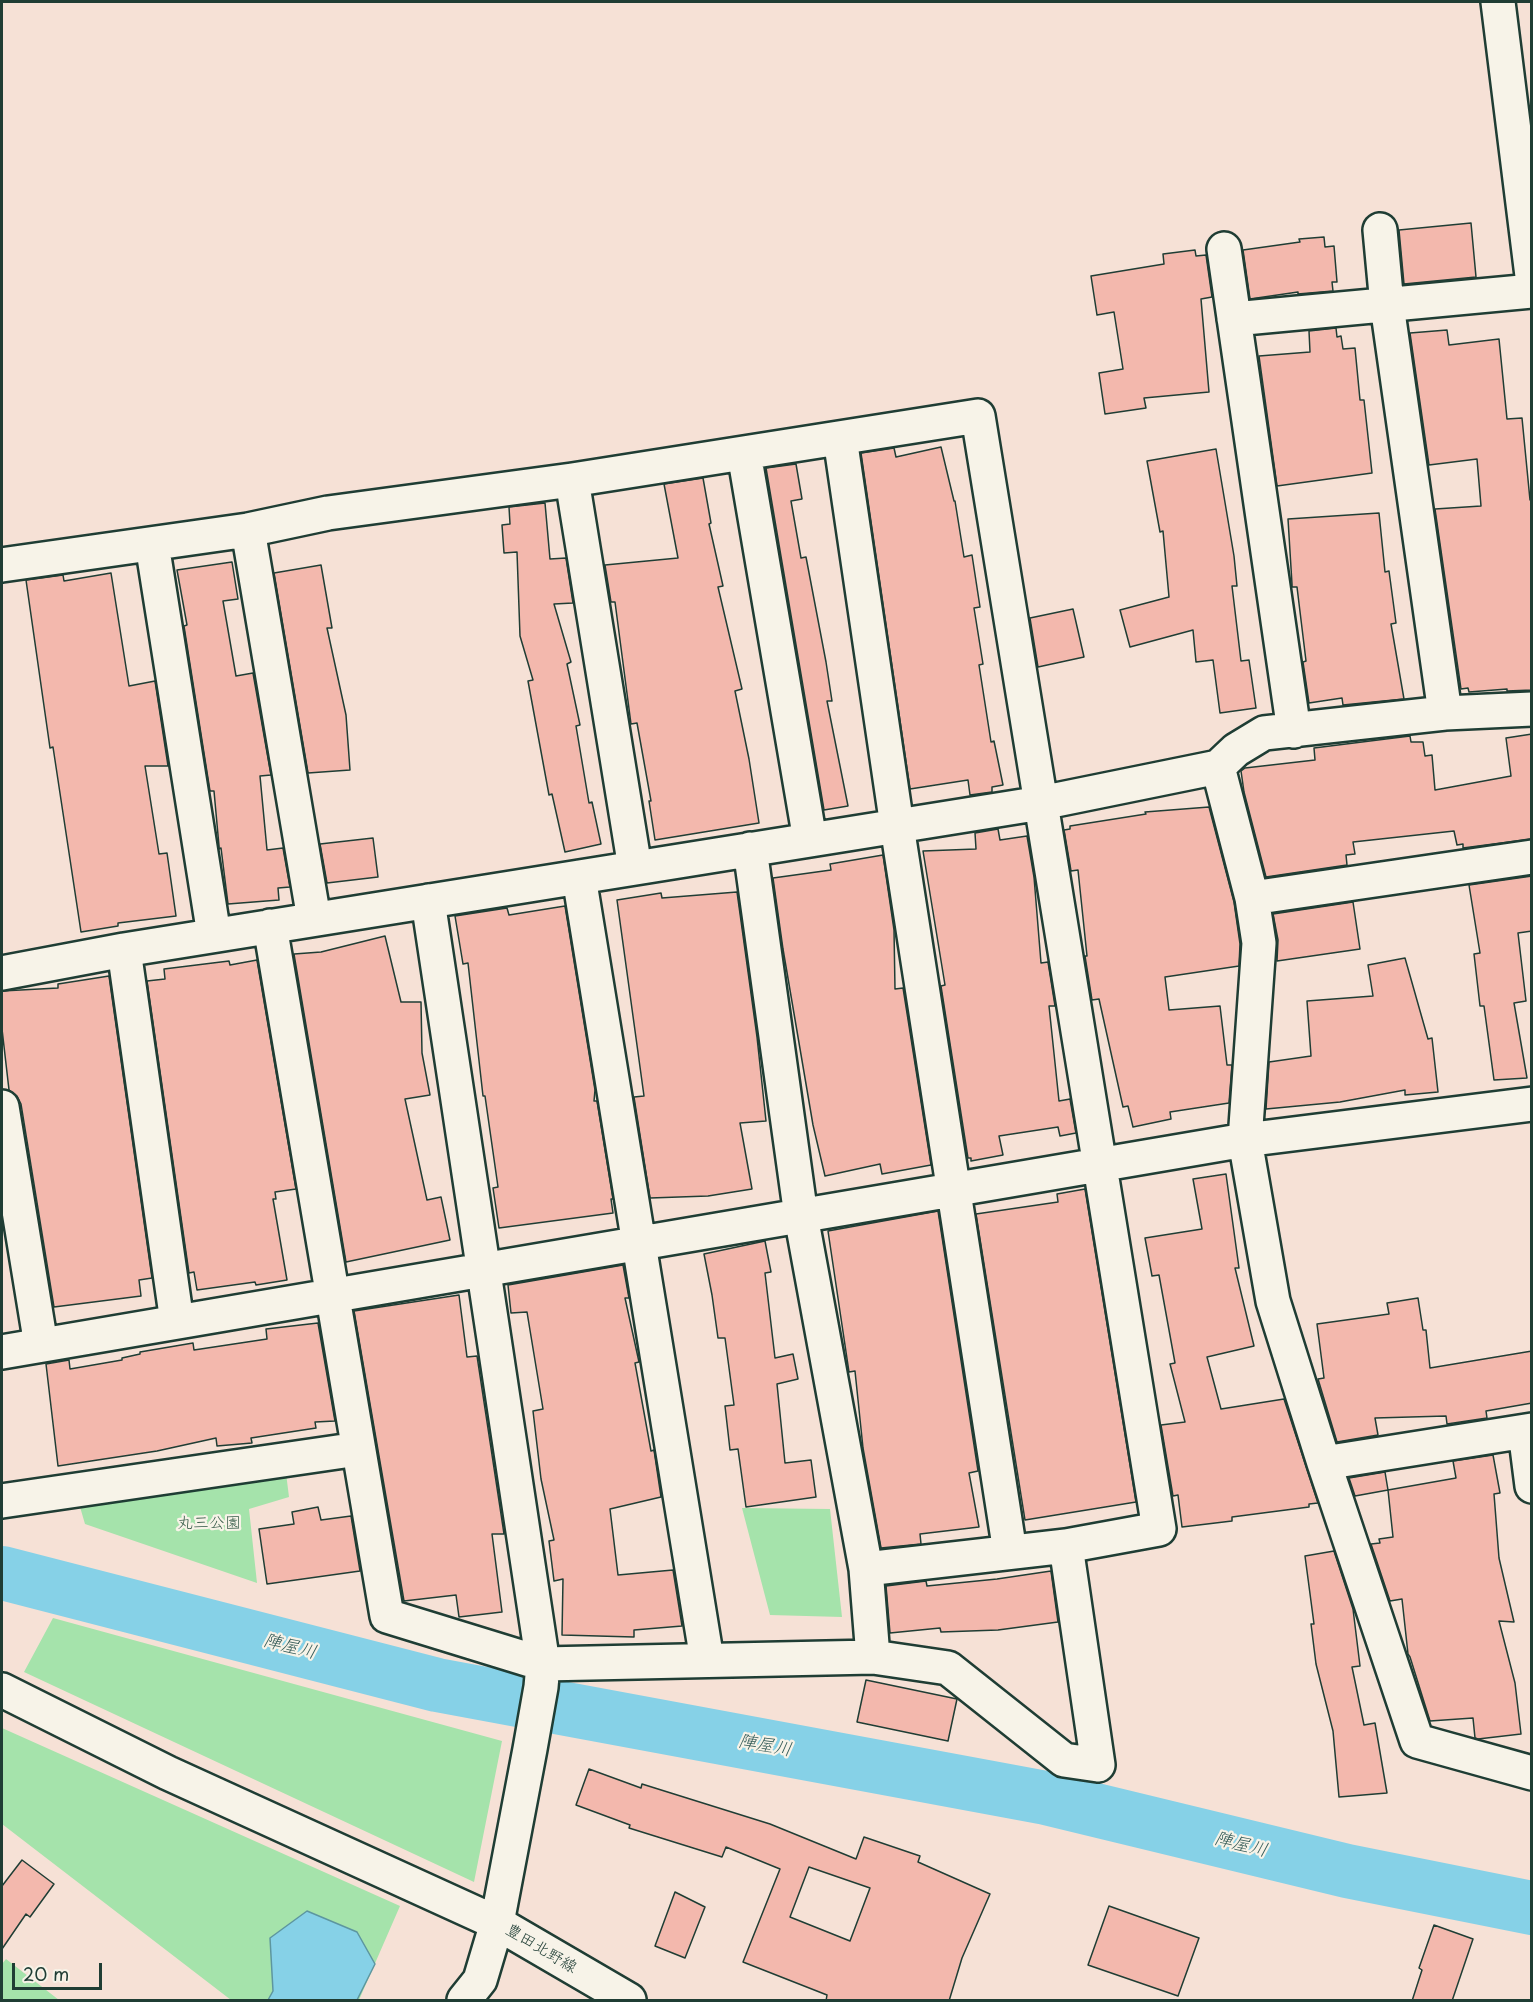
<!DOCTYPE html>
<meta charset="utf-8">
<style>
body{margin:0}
#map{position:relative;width:1533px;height:2002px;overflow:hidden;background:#f6e1d6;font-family:"Playpen Sans",sans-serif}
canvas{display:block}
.frame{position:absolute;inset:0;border:3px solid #1f3d34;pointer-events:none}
.scale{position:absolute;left:12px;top:1963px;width:90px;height:27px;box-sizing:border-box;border:3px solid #1f3d34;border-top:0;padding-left:8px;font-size:18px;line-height:21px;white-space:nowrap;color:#1f3d34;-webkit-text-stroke:4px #f7f3e8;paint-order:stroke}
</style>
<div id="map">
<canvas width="1533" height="2002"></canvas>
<div class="frame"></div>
<div class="scale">20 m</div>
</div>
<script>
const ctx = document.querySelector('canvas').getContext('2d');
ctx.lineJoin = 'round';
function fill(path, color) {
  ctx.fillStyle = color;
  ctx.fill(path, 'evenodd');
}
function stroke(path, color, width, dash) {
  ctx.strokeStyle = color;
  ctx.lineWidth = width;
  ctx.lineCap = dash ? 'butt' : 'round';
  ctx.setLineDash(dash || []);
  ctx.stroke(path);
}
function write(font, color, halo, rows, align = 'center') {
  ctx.font = font + ' "Playpen Sans","Klee One",sans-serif';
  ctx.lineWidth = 4.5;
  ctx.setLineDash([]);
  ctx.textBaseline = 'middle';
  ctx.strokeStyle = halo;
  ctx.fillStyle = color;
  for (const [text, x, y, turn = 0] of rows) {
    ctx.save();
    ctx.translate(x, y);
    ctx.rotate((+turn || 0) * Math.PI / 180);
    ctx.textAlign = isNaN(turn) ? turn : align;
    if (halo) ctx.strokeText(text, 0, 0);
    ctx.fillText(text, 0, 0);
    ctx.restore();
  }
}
const green = new Path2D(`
 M 286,1473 L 289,1497 L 249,1509 L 257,1583 L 85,1524 L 78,1500 Z
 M 742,1508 L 830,1509 L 842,1617 L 770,1615 Z
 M 53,1618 L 502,1741 L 474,1882 L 24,1672 Z
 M 2,1728 L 400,1906 L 359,2000 L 231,2000 L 2,1824 Z
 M 6,1959 L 59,2000 L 2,2000 L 2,1964 Z`);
const water = new Path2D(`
 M 307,1911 L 357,1932 L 375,1964 L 357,2000 L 268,2000 L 273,1991 L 270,1938 Z`);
const river = new Path2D(`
 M 2,1573 L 437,1685 L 1046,1798 L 1347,1871 L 1532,1908`);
const building = new Path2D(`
 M 1471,223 L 1476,277 L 1404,284 L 1399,230 Z
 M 1324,237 L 1325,247 L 1334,246 L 1337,282 L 1332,282 L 1333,291 L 1298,294 L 1298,292 L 1250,299 L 1243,250 L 1300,242 L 1299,239 Z
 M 1195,250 L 1196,256 L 1206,255 L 1212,297 L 1201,299 L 1209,392 L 1144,398 L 1146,408 L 1105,414 L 1099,373 L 1123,369 L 1114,312 L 1097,315 L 1091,276 L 1164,264 L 1163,254 Z
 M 1336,328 L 1337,337 L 1341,336 L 1343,349 L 1355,348 L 1360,400 L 1364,400 L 1372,473 L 1277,486 L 1259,356 L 1310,352 L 1309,331 Z
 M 1447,330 L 1449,345 L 1499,339 L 1507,419 L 1522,418 L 1530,500 L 1532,500 L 1532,690 L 1507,691 L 1507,689 L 1469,692 L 1468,688 L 1461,689 L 1435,509 L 1481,506 L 1477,459 L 1429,465 L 1410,333 Z
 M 941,447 L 954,501 L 955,501 L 964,557 L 972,555 L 980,607 L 974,608 L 983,664 L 979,665 L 991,742 L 994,741 L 1003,785 L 992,787 L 992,792 L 970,795 L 968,780 L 910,789 L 861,453 L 894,448 L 896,457 Z
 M 1216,449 L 1234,556 L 1237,586 L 1232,586 L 1241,661 L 1249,660 L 1256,708 L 1220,713 L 1213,660 L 1196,662 L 1193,630 L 1130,647 L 1120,610 L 1169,597 L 1163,531 L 1160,532 L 1147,461 Z
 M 796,464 L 802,499 L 791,501 L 801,558 L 806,557 L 826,662 L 832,701 L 827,701 L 848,806 L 824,810 L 766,468 Z
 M 703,478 L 711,523 L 709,524 L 723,586 L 718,587 L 742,689 L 735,691 L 749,759 L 759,823 L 655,840 L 649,801 L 651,801 L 637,723 L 631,724 L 615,602 L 611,602 L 605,565 L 678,558 L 664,484 Z
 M 545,503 L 550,559 L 566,558 L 573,603 L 554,604 L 571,662 L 567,664 L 580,725 L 576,726 L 589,803 L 592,802 L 601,844 L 565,852 L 552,794 L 549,795 L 528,681 L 533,680 L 520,636 L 517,552 L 504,553 L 502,525 L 510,524 L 509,507 Z
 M 1379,513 L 1385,572 L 1389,571 L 1396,623 L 1391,624 L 1404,699 L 1343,705 L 1342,698 L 1309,703 L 1303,662 L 1306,661 L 1297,587 L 1292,587 L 1292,584 L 1288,519 Z
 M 232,562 L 238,599 L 223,601 L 236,676 L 253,673 L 271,775 L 260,776 L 267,850 L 283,848 L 290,887 L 278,888 L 279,900 L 228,904 L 221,848 L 219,849 L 219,846 L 214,791 L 210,791 L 184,626 L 187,625 L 177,570 Z
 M 321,565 L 332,628 L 327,628 L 346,715 L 350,770 L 308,773 L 274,573 Z
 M 111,573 L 129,686 L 155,681 L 168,766 L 145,766 L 159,854 L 167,853 L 176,916 L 118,923 L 118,926 L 81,932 L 53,747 L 50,748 L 26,580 L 63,575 L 64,581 Z
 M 1073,609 L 1084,657 L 1038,667 L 1030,618 Z
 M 1532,734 L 1532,839 L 1463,848 L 1463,844 L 1457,845 L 1454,831 L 1353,842 L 1355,854 L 1346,855 L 1347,865 L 1266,877 L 1244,792 L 1241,771 L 1245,768 L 1315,760 L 1314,748 L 1410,736 L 1411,742 L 1423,742 L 1425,756 L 1432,755 L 1435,790 L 1511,776 L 1506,738 Z
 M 1209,807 L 1234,902 L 1240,944 L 1239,966 L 1165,977 L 1169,1010 L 1220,1006 L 1227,1065 L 1232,1065 L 1229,1103 L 1170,1112 L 1171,1119 L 1133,1127 L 1128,1106 L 1123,1107 L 1099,999 L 1092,1000 L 1085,956 L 1087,956 L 1078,870 L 1071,871 L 1064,830 L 1070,829 L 1070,826 L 1146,814 L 1145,812 Z
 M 998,829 L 1000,840 L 1027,836 L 1034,877 L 1041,963 L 1048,962 L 1055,1006 L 1049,1006 L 1059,1101 L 1070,1099 L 1076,1133 L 1060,1136 L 1058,1127 L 999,1136 L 1003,1155 L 971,1161 L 971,1158 L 968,1158 L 941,986 L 945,985 L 923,851 L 976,849 L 975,833 Z
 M 373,838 L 378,877 L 327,883 L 320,844 Z
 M 883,855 L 894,930 L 895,989 L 903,988 L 931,1165 L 882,1174 L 880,1164 L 825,1176 L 813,1125 L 783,949 L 773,878 L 831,870 L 830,864 Z
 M 1532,876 L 1532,931 L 1518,933 L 1526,1001 L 1514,1003 L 1527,1078 L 1494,1080 L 1484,1006 L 1480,1006 L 1474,954 L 1480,953 L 1469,885 Z
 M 737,892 L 757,1037 L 766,1121 L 740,1123 L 752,1189 L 708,1196 L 650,1198 L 634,1097 L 644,1096 L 617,900 L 661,893 L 662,898 Z
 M 1353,902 L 1360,949 L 1277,961 L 1278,940 L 1273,914 Z
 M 565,906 L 595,1090 L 594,1101 L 597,1101 L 613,1199 L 611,1199 L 613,1213 L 499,1228 L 493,1188 L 498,1187 L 485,1096 L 483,1096 L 468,963 L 463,964 L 455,916 L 507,908 L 509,915 Z
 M 385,936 L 401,1002 L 421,1002 L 422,1053 L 430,1095 L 405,1099 L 427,1200 L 441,1197 L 450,1240 L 346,1262 L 294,954 L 321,952 Z
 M 1405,958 L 1428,1039 L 1432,1038 L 1438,1092 L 1405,1095 L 1405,1090 L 1340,1102 L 1266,1109 L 1269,1062 L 1311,1056 L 1307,1001 L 1373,996 L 1368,965 Z
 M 257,960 L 296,1189 L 275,1192 L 276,1199 L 273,1199 L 287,1280 L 256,1285 L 255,1282 L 197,1290 L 194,1272 L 189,1273 L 147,981 L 165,979 L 164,969 L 229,961 L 230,965 Z
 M 109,976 L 152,1278 L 139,1280 L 141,1296 L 54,1307 L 21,1104 L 17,1096 L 9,1090 L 2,1029 L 2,991 L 58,988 L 58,984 Z
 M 1226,1174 L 1239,1268 L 1235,1268 L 1254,1346 L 1207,1357 L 1221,1409 L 1284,1399 L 1318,1503 L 1309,1504 L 1309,1507 L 1232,1517 L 1232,1521 L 1182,1527 L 1178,1495 L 1173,1496 L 1161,1425 L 1185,1422 L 1170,1364 L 1175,1363 L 1159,1275 L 1152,1276 L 1145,1238 L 1202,1229 L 1193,1179 Z
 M 1085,1189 L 1136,1502 L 1025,1520 L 976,1214 L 1058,1202 L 1057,1194 Z
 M 938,1211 L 978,1471 L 969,1473 L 979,1527 L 920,1534 L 921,1544 L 881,1548 L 863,1448 L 855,1371 L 849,1372 L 828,1231 Z
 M 765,1241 L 771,1272 L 765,1273 L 775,1358 L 793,1354 L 798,1379 L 777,1384 L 785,1463 L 811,1460 L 816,1497 L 746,1507 L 738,1449 L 730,1450 L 725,1406 L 734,1405 L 725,1338 L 718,1338 L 712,1295 L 704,1254 Z
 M 623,1265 L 629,1298 L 625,1298 L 639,1362 L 635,1363 L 651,1451 L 654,1450 L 661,1497 L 610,1509 L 618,1575 L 673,1570 L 682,1626 L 634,1630 L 634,1637 L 562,1635 L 563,1579 L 554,1581 L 549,1541 L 554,1540 L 541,1479 L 533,1411 L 543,1409 L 527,1312 L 511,1313 L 508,1285 Z
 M 459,1295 L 467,1357 L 477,1356 L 504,1534 L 492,1534 L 502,1612 L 459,1617 L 456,1595 L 404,1601 L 354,1311 Z
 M 1418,1298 L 1423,1330 L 1426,1330 L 1430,1368 L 1532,1351 L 1532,1403 L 1486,1411 L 1487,1418 L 1447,1424 L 1446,1416 L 1375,1418 L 1378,1435 L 1337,1442 L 1318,1379 L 1324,1378 L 1317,1324 L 1389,1314 L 1387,1303 Z
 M 318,1323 L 335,1421 L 315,1422 L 316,1428 L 251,1438 L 252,1443 L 217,1446 L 216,1438 L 157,1451 L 58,1466 L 46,1364 L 69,1360 L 70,1369 L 122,1360 L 122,1358 L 140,1354 L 140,1352 L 193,1343 L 194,1350 L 267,1339 L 266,1329 Z
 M 1493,1455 L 1500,1493 L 1494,1494 L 1499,1558 L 1514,1622 L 1499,1621 L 1515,1683 L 1521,1734 L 1478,1739 L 1475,1738 L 1473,1718 L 1430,1721 L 1410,1657 L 1408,1654 L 1402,1599 L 1390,1601 L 1371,1544 L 1380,1543 L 1379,1539 L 1393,1537 L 1388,1490 L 1456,1478 L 1453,1461 Z
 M 1385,1472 L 1388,1490 L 1355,1496 L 1349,1478 Z
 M 318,1507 L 321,1520 L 351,1516 L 360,1571 L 267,1584 L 259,1529 L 294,1524 L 292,1512 Z
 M 1334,1551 L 1353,1609 L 1360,1666 L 1352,1667 L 1364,1725 L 1375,1723 L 1387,1793 L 1339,1797 L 1333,1731 L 1316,1664 L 1311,1624 L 1314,1624 L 1305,1556 Z
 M 1051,1571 L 1058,1622 L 998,1630 L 941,1632 L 940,1628 L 890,1633 L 886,1586 L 926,1581 L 927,1586 L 997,1579 Z
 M 866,1680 L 957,1699 L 948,1741 L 857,1722 Z
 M 589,1769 L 641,1788 L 642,1784 L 770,1824 L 856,1859 L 864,1837 L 920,1856 L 918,1862 L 990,1894 L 962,1958 L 949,2001 L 826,2001 L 827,1995 L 743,1962 L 780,1869 L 726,1847 L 722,1857 L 629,1828 L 630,1825 L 576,1805 ZM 809,1867 L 870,1888 L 850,1941 L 790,1917 Z
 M 22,1860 L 54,1884 L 30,1917 L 26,1914 L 2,1949 L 2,1886 Z
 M 675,1892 L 705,1907 L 685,1958 L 655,1946 Z
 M 1109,1906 L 1199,1938 L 1178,1996 L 1088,1965 Z
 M 1434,1925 L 1473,1939 L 1452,2001 L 1412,2001 L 1422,1970 L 1419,1968 Z`);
const minor = new Path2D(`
 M 1498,2 L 1532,276
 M 1380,230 L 1387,305 L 1445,713
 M 1224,249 L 1294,731
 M 1234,319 L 1532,291
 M 840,438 L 897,826 L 1010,1552
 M 744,453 L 810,840
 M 572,480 L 635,868
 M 248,530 L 314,919
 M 152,544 L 214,935
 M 2,565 L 248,530 L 328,513 L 572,480 L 978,416 L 1159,1529 L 1066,1546 L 1098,1765 L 1064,1760 L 948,1668 L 873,1657 L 543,1664 L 387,1616 L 270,926
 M 1218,767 L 1252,898 L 1259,943 L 1245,1140 L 1273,1301 L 1324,1463 L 1417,1741 L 1532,1773
 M 750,849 L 801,1216 L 866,1569 L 873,1657
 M 579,877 L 707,1660
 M 1252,898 L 1532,857
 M 124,950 L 177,1322
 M 2,973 L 124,950 L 1041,803 L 1218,767 L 1236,750 L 1264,733 L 1445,713 L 1532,709
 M 2,1107 L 41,1345
 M 2,1352 L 1245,1140 L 1532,1104
 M 1525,1431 L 1532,1486
 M 1324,1463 L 1532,1430
 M 2,1501 L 358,1449
 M 866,1569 L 1066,1546
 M 2,1690 L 168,1773 L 497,1923 L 530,1749 L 541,1687 L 543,1664 L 428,901`);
const major = new Path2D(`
 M 464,2000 L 480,1980 L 497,1923 L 629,2000`);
const parkNames = [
 ["丸三公園",209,1524]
];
const streetNames = [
 ["豊田北野線",541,1949,31]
];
const waterNames = [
 ["陣屋川",290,1647,14],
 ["陣屋川",765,1746,10],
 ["陣屋川",1241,1845,14]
];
fill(green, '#a5e3ab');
fill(water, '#86d1e7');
stroke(water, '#5d969f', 1.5);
stroke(river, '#86d1e7', 54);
fill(building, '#f3b8ad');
stroke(building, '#1f3d34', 1.5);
stroke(minor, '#1f3d34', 38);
stroke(major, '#1f3d34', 38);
stroke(minor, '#f7f3e8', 33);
stroke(major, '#f7f3e8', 33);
write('16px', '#3a5e4c', '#f7f3e8', parkNames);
write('16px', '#1f3d34', '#f7f3e8', streetNames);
write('italic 18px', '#345b58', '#f7f3e8', waterNames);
</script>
